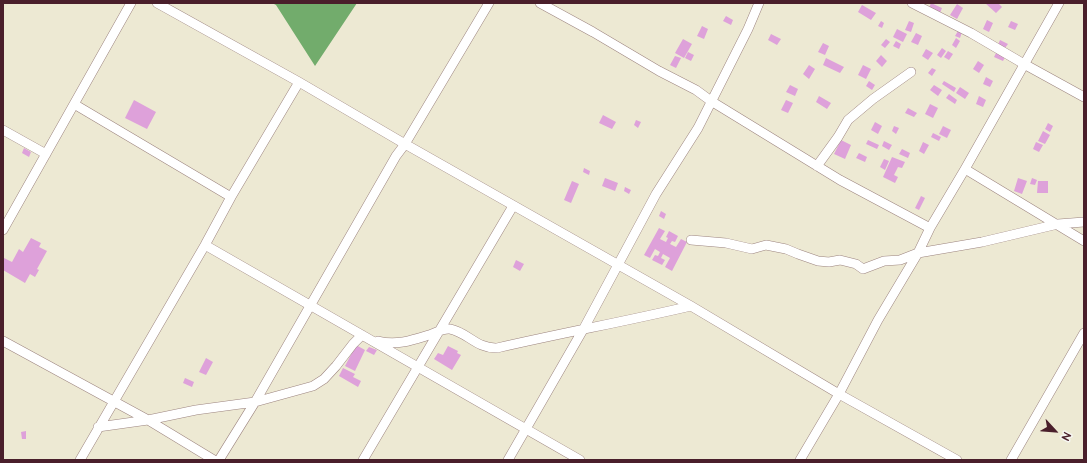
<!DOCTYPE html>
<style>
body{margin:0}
#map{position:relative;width:1087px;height:463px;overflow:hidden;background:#ede9d3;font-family:"Architects Daughter",sans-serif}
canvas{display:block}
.frame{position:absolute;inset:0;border:4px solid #4a1f2b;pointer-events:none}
.north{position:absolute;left:1035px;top:411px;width:40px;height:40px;-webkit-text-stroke:3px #f6f6f2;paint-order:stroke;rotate:116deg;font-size:11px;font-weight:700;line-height:16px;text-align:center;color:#4a1f2b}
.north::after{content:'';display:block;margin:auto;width:14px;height:18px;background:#4a1f2b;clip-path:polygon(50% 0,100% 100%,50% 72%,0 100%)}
</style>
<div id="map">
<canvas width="1087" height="463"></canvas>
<div class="frame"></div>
<div class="north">N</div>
</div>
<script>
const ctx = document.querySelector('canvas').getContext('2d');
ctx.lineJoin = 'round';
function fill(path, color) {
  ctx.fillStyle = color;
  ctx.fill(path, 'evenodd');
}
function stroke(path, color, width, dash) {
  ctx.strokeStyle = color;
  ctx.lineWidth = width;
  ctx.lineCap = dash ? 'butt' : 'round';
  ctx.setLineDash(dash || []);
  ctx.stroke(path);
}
const forest = new Path2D(`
 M 272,3 L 357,3 L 315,66 L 276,5 Z`);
const building = new Path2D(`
 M 931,3 L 942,8 L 940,13 L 929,8 Z
 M 985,3 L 998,3 L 1002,7 L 996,13 Z
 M 957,4 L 963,8 L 957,19 L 950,15 Z
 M 862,5 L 876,13 L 871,20 L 858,12 Z
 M 726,16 L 733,20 L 731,25 L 723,21 Z
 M 987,20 L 993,23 L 989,32 L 983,29 Z
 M 881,21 L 884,23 L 882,28 L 878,26 Z
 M 909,21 L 914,23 L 911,32 L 905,30 Z
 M 1011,21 L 1018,24 L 1015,30 L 1008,27 Z
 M 702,26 L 708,29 L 704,39 L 697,36 Z
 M 897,29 L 907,34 L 903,42 L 893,37 Z
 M 958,31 L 962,32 L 960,38 L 955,36 Z
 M 916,33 L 922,36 L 918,45 L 911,42 Z
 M 771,34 L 781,39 L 777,45 L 768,40 Z
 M 956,38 L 960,41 L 956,48 L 952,45 Z
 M 683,39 L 692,44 L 684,58 L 675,53 Z
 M 886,39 L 890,42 L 885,48 L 881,45 Z
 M 1000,40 L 1008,44 L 1005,48 L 998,45 Z
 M 896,41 L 901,44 L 899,49 L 893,46 Z
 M 823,43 L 829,46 L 825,55 L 818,52 Z
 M 942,48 L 946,51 L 941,58 L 937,55 Z
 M 926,49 L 933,53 L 928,60 L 922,56 Z
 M 948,51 L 953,54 L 949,60 L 944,57 Z
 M 997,51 L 1006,55 L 1003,61 L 994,57 Z
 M 688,52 L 694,55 L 691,61 L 685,58 Z
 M 881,55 L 887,61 L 882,67 L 876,61 Z
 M 675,56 L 681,58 L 676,68 L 670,65 Z
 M 826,58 L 844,67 L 840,73 L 823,65 Z
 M 978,61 L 984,65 L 979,73 L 973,69 Z
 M 809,65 L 815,69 L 809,79 L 803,74 Z
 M 863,65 L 871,69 L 866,79 L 858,75 Z
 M 932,68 L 936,70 L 932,76 L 928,73 Z
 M 986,77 L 993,81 L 990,87 L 983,84 Z
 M 869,81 L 875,85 L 872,90 L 866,86 Z
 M 944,81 L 956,88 L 954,92 L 942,84 Z
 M 790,85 L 798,89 L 795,96 L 786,92 Z
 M 934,85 L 942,90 L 938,96 L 930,90 Z
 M 960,87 L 969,93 L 965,99 L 956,93 Z
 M 949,94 L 957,100 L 955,104 L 946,98 Z
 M 819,96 L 831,103 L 827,109 L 816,102 Z
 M 979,96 L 986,100 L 983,107 L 976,104 Z
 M 134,100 L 156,112 L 147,129 L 125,118 Z
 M 786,100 L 793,103 L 788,113 L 781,110 Z
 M 930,104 L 938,108 L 933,118 L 925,114 Z
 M 908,108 L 917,113 L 914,117 L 905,113 Z
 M 603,115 L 616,122 L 612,129 L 599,123 Z
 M 636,120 L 641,122 L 638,128 L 634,125 Z
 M 875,122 L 882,126 L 878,134 L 871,130 Z
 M 1048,123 L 1053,126 L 1050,132 L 1045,129 Z
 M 894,126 L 899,128 L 896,134 L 892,131 Z
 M 943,126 L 951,130 L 947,138 L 939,134 Z
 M 1043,131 L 1050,135 L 1045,144 L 1038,141 Z
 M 933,133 L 941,137 L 939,141 L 931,137 Z
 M 841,140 L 851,145 L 845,159 L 834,154 Z
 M 868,140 L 879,145 L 877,149 L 866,144 Z
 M 884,141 L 892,145 L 889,150 L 882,146 Z
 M 923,142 L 929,145 L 924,154 L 919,151 Z
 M 1036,142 L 1043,145 L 1039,152 L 1033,149 Z
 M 24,148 L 31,152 L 29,157 L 22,153 Z
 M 902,149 L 910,153 L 908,158 L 899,154 Z
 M 859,153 L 867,157 L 865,162 L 856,158 Z
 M 892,157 L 905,162 L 902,168 L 898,167 L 894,175 L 898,177 L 895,183 L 883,177 Z
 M 884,159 L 889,161 L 885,170 L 880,167 Z
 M 584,168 L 590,171 L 589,175 L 583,172 Z
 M 605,178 L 618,183 L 615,191 L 602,186 Z
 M 1018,178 L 1027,181 L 1022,194 L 1014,191 Z
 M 1032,178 L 1037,180 L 1035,185 L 1030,184 Z
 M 572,181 L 579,184 L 571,203 L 564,200 Z
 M 1038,181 L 1048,181 L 1048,193 L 1037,193 Z
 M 625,187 L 631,190 L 629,194 L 624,191 Z
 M 921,196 L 925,198 L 919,210 L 915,208 Z
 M 661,211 L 666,214 L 664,219 L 659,216 Z
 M 659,228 L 665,231 L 660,239 L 666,242 L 668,238 L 666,237 L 669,231 L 678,236 L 675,242 L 672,241 L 670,244 L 676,247 L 681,239 L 687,242 L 672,271 L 665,267 L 670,258 L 663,254 L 661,258 L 665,260 L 662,265 L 652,260 L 655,255 L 658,256 L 660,252 L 655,249 L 650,258 L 644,255 Z
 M 31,238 L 41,243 L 39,247 L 47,251 L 37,269 L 39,270 L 35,277 L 30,274 L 25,283 L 3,270 L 3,260 L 4,258 L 12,262 L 19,249 L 23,252 Z
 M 516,260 L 524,264 L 520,271 L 513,267 Z
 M 356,345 L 365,350 L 355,371 L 345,366 Z
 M 448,346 L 458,351 L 457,353 L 461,355 L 452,370 L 434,359 L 438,353 L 443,355 Z
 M 369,347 L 377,350 L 374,355 L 366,351 Z
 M 206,358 L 213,362 L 206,375 L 199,372 Z
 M 343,368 L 355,374 L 353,377 L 361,381 L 358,387 L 339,376 Z
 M 185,378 L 194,382 L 192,387 L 183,383 Z
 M 26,431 L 26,439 L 22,439 L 21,432 Z`);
const street = new Path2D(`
 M 157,3 L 299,82 L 405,144 L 691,306 L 839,394 L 957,460
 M 540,3 L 593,32 L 659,71 L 696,90 L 711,101 L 840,180 L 930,228
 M 912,3 L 971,33 L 1024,64 L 1084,97
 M 74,104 L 231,197
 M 3,130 L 46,154
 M 817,166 L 838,137 L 848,120 L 873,99 L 911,72
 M 965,169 L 1084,241
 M 3,230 L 131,3
 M 691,240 L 726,243 L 752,249 L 766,245 L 786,249 L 798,254 L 818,261 L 829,262 L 840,260 L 856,264 L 863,269 L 884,261 L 900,260 L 918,253 L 982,242 L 1058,224 L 1084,222
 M 205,245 L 580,460
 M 3,341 L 148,420 L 214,460
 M 378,341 C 396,346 413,340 429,335 C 436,333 442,328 450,329 C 467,332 477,349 497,348 C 562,333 627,321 691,306
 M 98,427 L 148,420 L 196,410 L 255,402 L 313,386 L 324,379 L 336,366 L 353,344 L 362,335
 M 80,460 L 205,245 L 231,197 L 299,82
 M 219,460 L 255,402 L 396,156 L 405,144 L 489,3
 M 363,460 L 513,206
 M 508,460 L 584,328 L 656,194 L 698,128 L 748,29 L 759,3
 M 800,460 L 839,394 L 878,320 L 918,253 L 930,228 L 965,169 L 1059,3
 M 1011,460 L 1084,333`);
fill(forest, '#72ac6c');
fill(building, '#dea1da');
stroke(street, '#9c847f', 10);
stroke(street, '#fff', 9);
</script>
